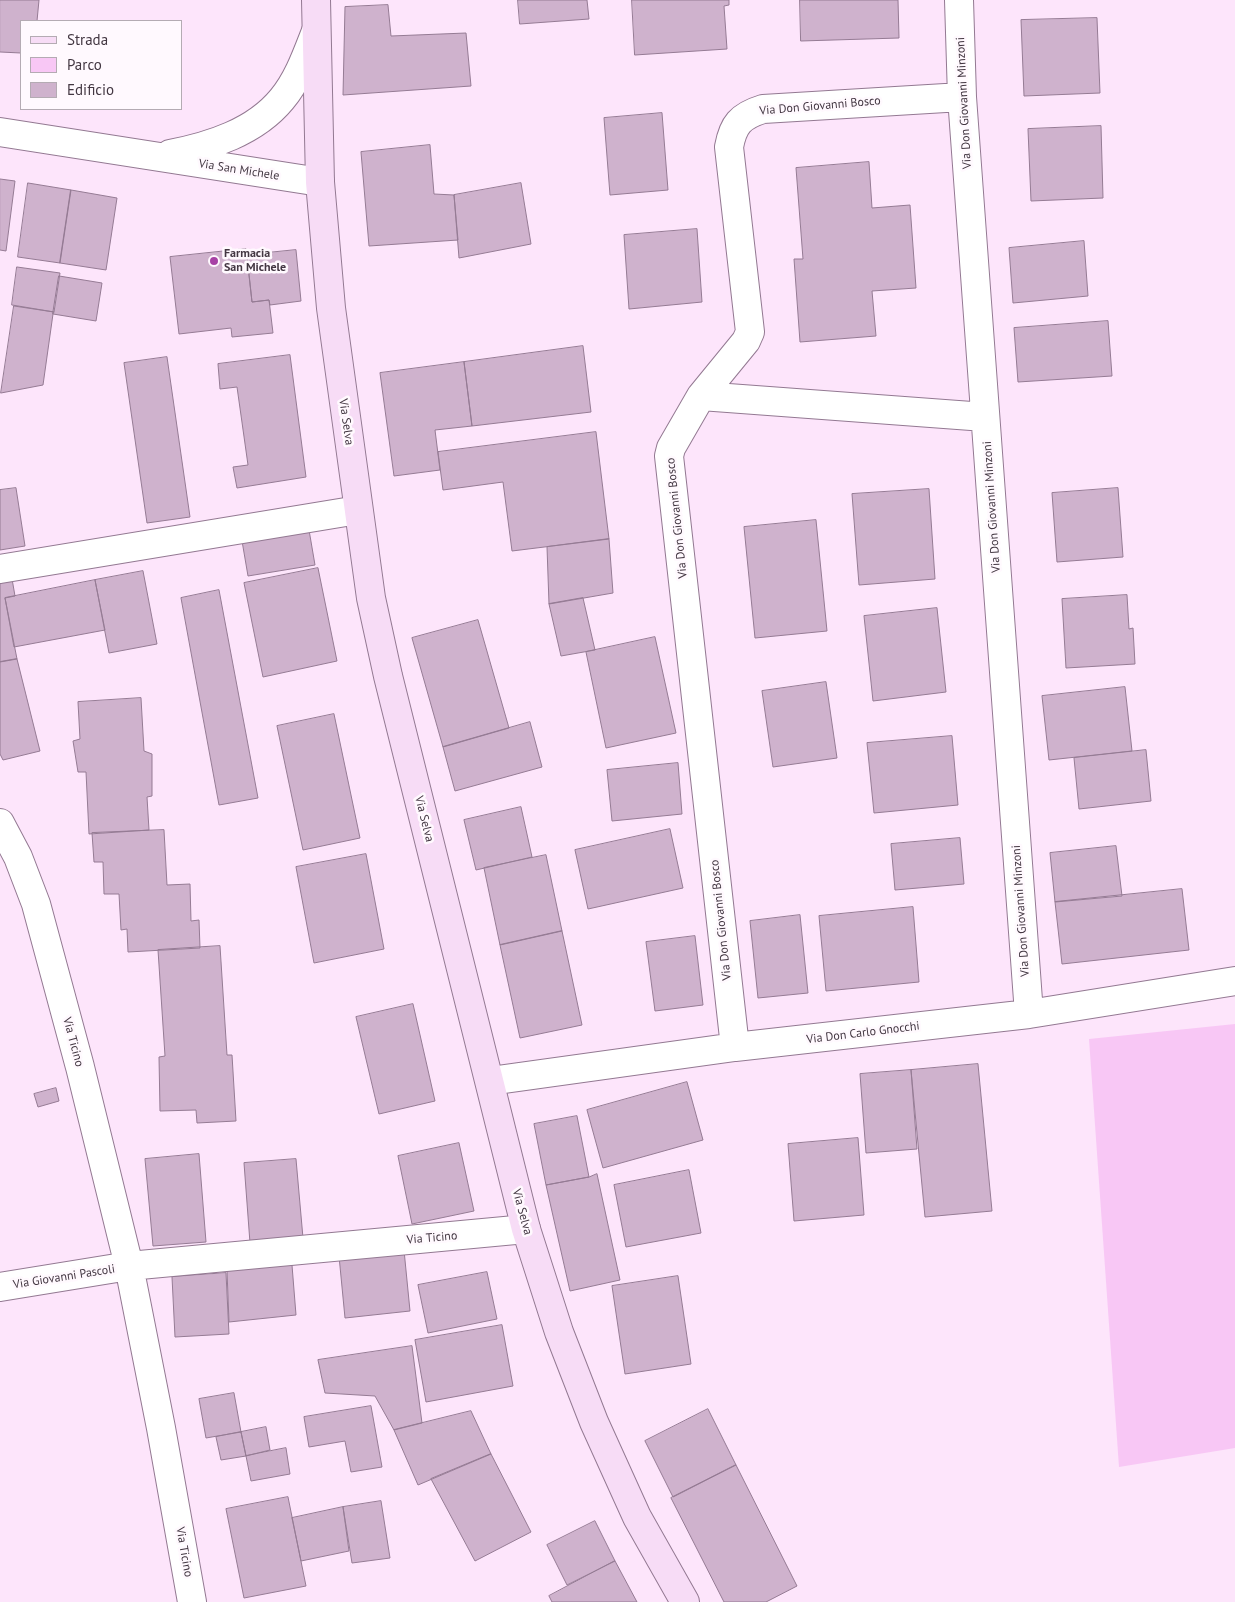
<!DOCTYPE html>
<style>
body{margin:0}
#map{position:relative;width:1235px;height:1602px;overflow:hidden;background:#fde5fb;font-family:"PT Sans",sans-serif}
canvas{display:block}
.legend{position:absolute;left:20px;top:20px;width:162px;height:90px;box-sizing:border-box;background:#fff9fe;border:1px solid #b4abb3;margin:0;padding:6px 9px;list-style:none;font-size:15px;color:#433742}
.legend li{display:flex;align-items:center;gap:10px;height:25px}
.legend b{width:25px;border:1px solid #b4abb3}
</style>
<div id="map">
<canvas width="1235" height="1602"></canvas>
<ul class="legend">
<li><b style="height:6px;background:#f7dcf6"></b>Strada</li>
<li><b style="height:14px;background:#f8c7f5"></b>Parco</li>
<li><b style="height:14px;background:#cfb2cd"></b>Edificio</li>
</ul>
</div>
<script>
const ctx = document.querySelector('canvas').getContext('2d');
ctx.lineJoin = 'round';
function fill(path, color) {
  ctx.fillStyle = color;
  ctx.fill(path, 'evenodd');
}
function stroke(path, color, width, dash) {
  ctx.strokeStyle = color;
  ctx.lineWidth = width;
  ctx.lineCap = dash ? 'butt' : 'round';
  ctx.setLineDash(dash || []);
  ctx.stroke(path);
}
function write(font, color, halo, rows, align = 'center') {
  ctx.font = font + ' "PT Sans",sans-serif';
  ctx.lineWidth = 5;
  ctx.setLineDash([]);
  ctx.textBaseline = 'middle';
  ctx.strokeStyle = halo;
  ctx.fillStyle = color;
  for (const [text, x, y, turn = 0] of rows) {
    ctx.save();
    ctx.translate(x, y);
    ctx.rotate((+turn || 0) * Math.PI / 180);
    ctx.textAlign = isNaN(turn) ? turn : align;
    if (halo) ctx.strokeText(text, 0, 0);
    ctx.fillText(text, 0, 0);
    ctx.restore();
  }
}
const green = new Path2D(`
 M 1235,1024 L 1235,1448 L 1119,1467 L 1089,1039 Z`);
const building = new Path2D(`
 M 0,0 L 39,0 L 37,21 L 21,21 L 21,53 L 0,52 Z
 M 518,0 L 587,0 L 589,19 L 520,24 Z
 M 632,0 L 729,0 L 729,5 L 724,6 L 727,49 L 635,55 Z
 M 800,0 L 898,0 L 899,38 L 801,41 Z
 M 388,5 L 391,36 L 466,33 L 471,86 L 343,95 L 345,7 Z
 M 1097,18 L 1100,93 L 1024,96 L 1021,20 Z
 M 662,113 L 668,190 L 610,195 L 604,118 Z
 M 1101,126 L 1103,198 L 1031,201 L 1028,129 Z
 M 430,145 L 434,194 L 454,195 L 458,240 L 369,246 L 361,152 Z
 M 869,162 L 872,208 L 910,205 L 916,288 L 872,291 L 876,336 L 800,342 L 794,259 L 803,259 L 796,168 Z
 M 0,179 L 15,181 L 6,251 L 0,250 Z
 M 28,183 L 71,190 L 60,263 L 18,257 Z
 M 521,183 L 531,244 L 459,258 L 454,195 Z
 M 71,190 L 117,198 L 106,270 L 60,263 Z
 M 697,229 L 702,302 L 629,309 L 624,235 Z
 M 1084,241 L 1088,296 L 1013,303 L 1009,248 Z
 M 246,249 L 252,302 L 269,300 L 273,333 L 232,337 L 231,328 L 179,334 L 170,257 Z
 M 296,250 L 301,301 L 270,305 L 269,300 L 252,302 L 247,255 Z
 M 17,267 L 60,273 L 54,312 L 12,305 Z
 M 59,276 L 102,283 L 96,321 L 53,314 Z
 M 14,306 L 54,312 L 53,314 L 43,385 L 1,393 Z
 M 1108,321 L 1112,376 L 1018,382 L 1014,328 Z
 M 583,346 L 591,412 L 472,426 L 464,362 Z
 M 290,355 L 306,477 L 237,488 L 233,467 L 248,465 L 237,387 L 220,389 L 218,364 Z
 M 167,357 L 190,517 L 147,523 L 124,363 Z
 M 464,362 L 472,426 L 435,430 L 440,470 L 394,476 L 380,373 Z
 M 596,432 L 609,539 L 512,551 L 503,482 L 443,490 L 438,452 Z
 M 16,488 L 25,546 L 0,550 L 0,490 Z
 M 1118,488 L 1123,557 L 1057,562 L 1052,493 Z
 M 929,489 L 935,579 L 859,585 L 852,494 Z
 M 816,520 L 827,631 L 755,638 L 744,527 Z
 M 308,524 L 315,565 L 248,576 L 241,535 Z
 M 609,539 L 613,593 L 549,604 L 547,547 Z
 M 318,568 L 337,661 L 263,677 L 244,583 Z
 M 143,571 L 157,644 L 109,653 L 95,580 Z
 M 11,573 L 15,596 L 5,598 L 17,659 L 0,662 L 0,575 Z
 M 95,580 L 105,630 L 14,647 L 5,598 Z
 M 219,590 L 258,798 L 219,805 L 181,598 Z
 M 1127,595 L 1129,629 L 1133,628 L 1135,664 L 1066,668 L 1062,599 Z
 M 583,598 L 595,650 L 561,656 L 549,604 Z
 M 937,608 L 946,692 L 873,701 L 864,616 Z
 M 478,620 L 509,728 L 443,747 L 412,638 Z
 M 655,637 L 676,733 L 606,748 L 586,652 Z
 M 17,659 L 40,751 L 3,760 L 0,754 L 0,662 Z
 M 826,682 L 837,758 L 773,767 L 762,691 Z
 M 1125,687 L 1132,751 L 1049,760 L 1042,696 Z
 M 141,698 L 144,751 L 152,754 L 152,796 L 147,797 L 149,830 L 89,834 L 86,772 L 78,772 L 73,741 L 80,739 L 78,702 Z
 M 334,714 L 360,838 L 303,850 L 277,726 Z
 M 530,722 L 542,767 L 455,791 L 443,747 Z
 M 952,736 L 958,805 L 874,813 L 867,743 Z
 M 1146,750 L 1151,801 L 1079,809 L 1074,758 Z
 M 678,763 L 682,814 L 612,821 L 607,770 Z
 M 521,807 L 532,857 L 476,870 L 464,820 Z
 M 670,829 L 683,888 L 588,909 L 575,850 Z
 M 164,830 L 167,885 L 190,884 L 191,921 L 199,920 L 200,948 L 128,952 L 127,929 L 121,930 L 119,894 L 104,894 L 103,862 L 94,862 L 92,833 Z
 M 960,838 L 964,884 L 895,890 L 891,844 Z
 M 1116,846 L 1122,896 L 1055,902 L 1050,853 Z
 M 366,854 L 384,949 L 314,963 L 296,867 Z
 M 546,855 L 562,931 L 500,945 L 484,868 Z
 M 1182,889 L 1189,950 L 1062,964 L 1055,902 Z
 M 913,907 L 919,982 L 826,991 L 819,916 Z
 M 800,915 L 808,993 L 758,998 L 750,921 Z
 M 562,931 L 582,1025 L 520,1038 L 500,945 Z
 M 695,936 L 703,1005 L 655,1011 L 646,942 Z
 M 220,946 L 227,1055 L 232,1055 L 236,1121 L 197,1123 L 196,1110 L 160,1111 L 159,1057 L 165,1056 L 158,950 Z
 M 413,1004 L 435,1101 L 379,1114 L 356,1017 Z
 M 978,1064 L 992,1211 L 925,1217 L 911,1070 Z
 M 911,1070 L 917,1149 L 866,1153 L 860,1074 Z
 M 687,1082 L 703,1140 L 603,1168 L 587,1110 Z
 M 56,1088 L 59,1101 L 38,1107 L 34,1094 Z
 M 577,1116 L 589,1177 L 546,1185 L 534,1124 Z
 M 858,1138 L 864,1215 L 794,1221 L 788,1144 Z
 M 459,1143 L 474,1211 L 412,1224 L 398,1156 Z
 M 199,1154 L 206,1242 L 153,1246 L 145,1159 Z
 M 296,1159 L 303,1238 L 250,1243 L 244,1163 Z
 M 689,1170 L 701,1233 L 626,1247 L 614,1185 Z
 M 597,1174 L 620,1280 L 570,1291 L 546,1185 L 589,1177 Z
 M 404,1250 L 410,1311 L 345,1318 L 339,1256 Z
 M 292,1265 L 296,1315 L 229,1322 L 227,1271 Z
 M 487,1272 L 497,1319 L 428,1333 L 418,1285 Z
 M 226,1273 L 229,1334 L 175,1337 L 172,1277 Z
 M 678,1276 L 691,1364 L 625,1374 L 612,1286 Z
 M 502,1325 L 513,1386 L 426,1402 L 415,1340 Z
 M 412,1346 L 422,1423 L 394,1430 L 375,1396 L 325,1393 L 318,1360 Z
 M 234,1393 L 241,1432 L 206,1438 L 199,1399 Z
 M 371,1406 L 382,1467 L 351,1472 L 345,1441 L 309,1447 L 304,1417 Z
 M 708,1409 L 736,1465 L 673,1497 L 645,1441 Z
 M 471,1411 L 491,1454 L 418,1485 L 394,1430 Z
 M 266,1427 L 270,1450 L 246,1456 L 241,1432 Z
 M 241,1432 L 246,1456 L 221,1460 L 216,1437 Z
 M 286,1448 L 290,1474 L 251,1481 L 246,1456 Z
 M 491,1454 L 531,1532 L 475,1561 L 431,1479 Z
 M 736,1465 L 797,1586 L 766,1602 L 724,1602 L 671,1498 Z
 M 288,1497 L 306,1586 L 244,1598 L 226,1509 Z
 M 381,1501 L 390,1558 L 352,1563 L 343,1507 Z
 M 343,1507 L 349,1551 L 301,1561 L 292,1518 Z
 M 595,1521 L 615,1561 L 567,1585 L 547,1545 Z
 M 615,1561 L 637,1602 L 552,1602 L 549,1596 Z`);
const minor = new Path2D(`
 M 959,0 L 962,97 L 1029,1014
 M 0,132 L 320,182
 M 170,154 C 211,146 255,132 282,99 C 298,80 307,54 316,31
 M 701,396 L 985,417
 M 0,569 L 358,510
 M 0,823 L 18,857 L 36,904 L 80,1067 L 129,1266 L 161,1428 L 192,1602
 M 735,1047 L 669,456 L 671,448 L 701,396 L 746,341 L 750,332 L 729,147 C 733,125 740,116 763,109 L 962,97
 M 490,1081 L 735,1047 L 1029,1014 L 1235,981
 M 0,1287 L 129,1266 L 526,1229`);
const secondary = new Path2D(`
 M 316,0 L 320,182 L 331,308 L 371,598 L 388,676 L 526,1229 L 559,1332 L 594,1422 L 637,1517 L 685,1602`);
const markers = [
 [214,261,5,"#a741a5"]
];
const streetNames = [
 ["Via Don Giovanni Minzoni",964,103,-93],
 ["Via Don Giovanni Bosco",820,106,-5],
 ["Via San Michele",239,170,9],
 ["Via Selva",346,422,82],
 ["Via Don Giovanni Minzoni",992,507,-94],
 ["Via Don Giovanni Bosco",677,518,-96],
 ["Via Selva",424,819,76],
 ["Via Don Giovanni Minzoni",1021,911,-94],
 ["Via Don Giovanni Bosco",721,920,-96],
 ["Via Don Carlo Gnocchi",863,1033,-7],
 ["Via Ticino",73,1042,75],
 ["Via Selva",522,1212,75],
 ["Via Ticino",432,1238,-5],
 ["Via Giovanni Pascoli",64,1277,-9],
 ["Via Ticino",184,1552,80]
];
const poiNames = [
 ["Farmacia",224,254],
 ["San Michele",224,268]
];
fill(green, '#f8c7f5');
fill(building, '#cfb2cd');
stroke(building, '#957b94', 1);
stroke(minor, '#937992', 30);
stroke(secondary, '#937992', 30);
stroke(minor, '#fff', 28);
stroke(secondary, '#f7dcf6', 28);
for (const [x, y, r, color] of markers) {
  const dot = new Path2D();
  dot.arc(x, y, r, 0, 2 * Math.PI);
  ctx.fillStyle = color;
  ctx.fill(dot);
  stroke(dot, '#fff9fe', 2);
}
write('12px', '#433742', '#fff9fe', streetNames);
write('bold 12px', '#433742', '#fff9fe', poiNames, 'left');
</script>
